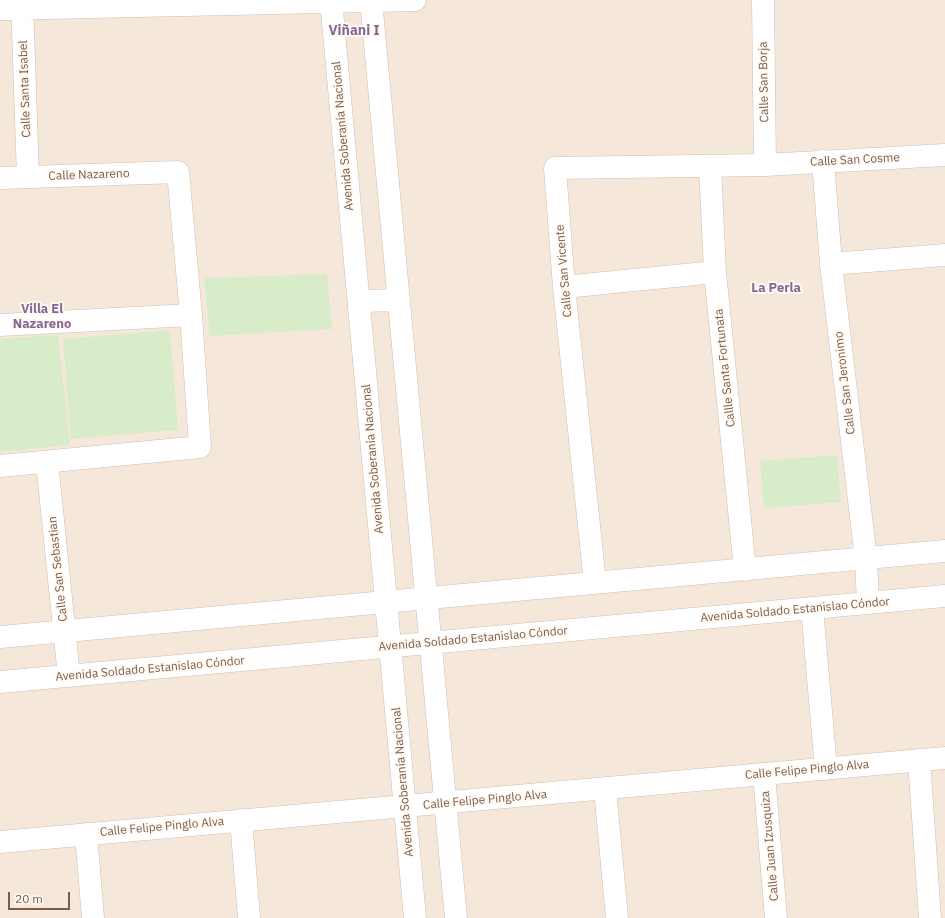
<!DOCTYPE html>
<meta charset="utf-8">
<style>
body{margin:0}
#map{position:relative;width:945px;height:918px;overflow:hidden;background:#fdf6ec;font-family:"IBM Plex Sans",sans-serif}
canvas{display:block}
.scale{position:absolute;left:8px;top:892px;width:62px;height:18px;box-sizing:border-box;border:2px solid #7a5c4d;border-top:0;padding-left:5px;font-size:12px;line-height:14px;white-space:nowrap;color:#7a5c4d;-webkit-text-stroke:3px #fffaf3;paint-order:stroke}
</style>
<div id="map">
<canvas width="945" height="918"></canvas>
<div class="scale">20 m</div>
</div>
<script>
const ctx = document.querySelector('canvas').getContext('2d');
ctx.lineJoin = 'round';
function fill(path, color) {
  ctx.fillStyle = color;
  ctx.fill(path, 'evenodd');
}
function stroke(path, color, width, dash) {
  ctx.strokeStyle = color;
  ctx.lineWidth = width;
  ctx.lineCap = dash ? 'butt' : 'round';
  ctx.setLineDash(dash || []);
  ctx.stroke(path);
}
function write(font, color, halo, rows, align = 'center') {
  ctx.font = font + ' "IBM Plex Sans",sans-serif';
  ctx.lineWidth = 4;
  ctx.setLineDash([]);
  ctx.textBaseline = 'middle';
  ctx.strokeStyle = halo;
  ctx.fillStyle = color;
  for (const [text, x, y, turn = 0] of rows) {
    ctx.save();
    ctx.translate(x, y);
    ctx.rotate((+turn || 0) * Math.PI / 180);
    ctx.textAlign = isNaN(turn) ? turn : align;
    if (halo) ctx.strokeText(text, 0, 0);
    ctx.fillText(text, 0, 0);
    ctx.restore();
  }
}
const residential = new Path2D(`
 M 0,0 L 945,0 L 945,918 L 0,918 Z`);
const green = new Path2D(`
 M 327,274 L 332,329 L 210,336 L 204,278 Z
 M 170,330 L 178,430 L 71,439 L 63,339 Z
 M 58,335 L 70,445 L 0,452 L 0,339 Z
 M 837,455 L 841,502 L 764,508 L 760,461 Z`);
const minor = new Path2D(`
 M 22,0 L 28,177
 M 331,0 L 415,918
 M 371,0 L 456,918
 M 763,0 L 765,165
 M 0,9 L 415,0
 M 823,161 L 831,264 L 866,559 L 868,603
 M 710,166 L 715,272 L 745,570
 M 0,178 L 178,172 L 191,315 L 200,447 L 0,466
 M 831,264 L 945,255
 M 564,287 L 715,272
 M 359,301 L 399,300
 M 0,325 L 191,315
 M 47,462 L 69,676
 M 595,583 L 564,287 L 555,168 L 765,165 L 945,155
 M 812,608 L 826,769
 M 0,637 L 945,551
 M 0,682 L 945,596
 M 919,760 L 930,918
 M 764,774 L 776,918
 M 605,789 L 617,918
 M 241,820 L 249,918
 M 86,834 L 93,918
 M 0,842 L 945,758`);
const streetNames = [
 ["Calle San Borja",764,82,-91],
 ["Calle Santa Isabel",25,89,-92],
 ["Avenida Soberanía Nacional",343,136,-95],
 ["Calle San Cosme",855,160,-3],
 ["Calle Nazareno",89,175,-2],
 ["Calle San Vicente",564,271,-95],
 ["Callle Santa Fortunata",725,368,-96],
 ["Calle San Jeronimo",845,383,-97],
 ["Avenida Soberanía Nacional",373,459,-95],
 ["Calle San Sebastian",58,569,-96],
 ["Avenida Soldado Estanislao Cóndor",795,610,-5],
 ["Avenida Soldado Estanislao Cóndor",473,639,-5],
 ["Avenida Soldado Estanislao Cóndor",150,669,-5],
 ["Calle Felipe Pinglo Alva",807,770,-5],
 ["Avenida Soberanía Nacional",403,782,-95],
 ["Calle Felipe Pinglo Alva",485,800,-5],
 ["Calle Felipe Pinglo Alva",162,827,-5],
 ["Calle Juan Izusquiza",770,846,-95]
];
const neighbourhoodNames = [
 ["La Perla",776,288],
 ["Villa El",42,309],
 ["Nazareno",42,324]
];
const quarterNames = [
 ["Viñani I",354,31]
];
fill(residential, '#f5e8da');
fill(green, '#d8ecc9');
stroke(minor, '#d1beb0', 23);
stroke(minor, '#fff', 22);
write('12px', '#7a5c4d', '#fffaf3', streetNames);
write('bold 13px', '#846695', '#fffaf3', neighbourhoodNames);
write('bold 14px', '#846695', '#fffaf3', quarterNames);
</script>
